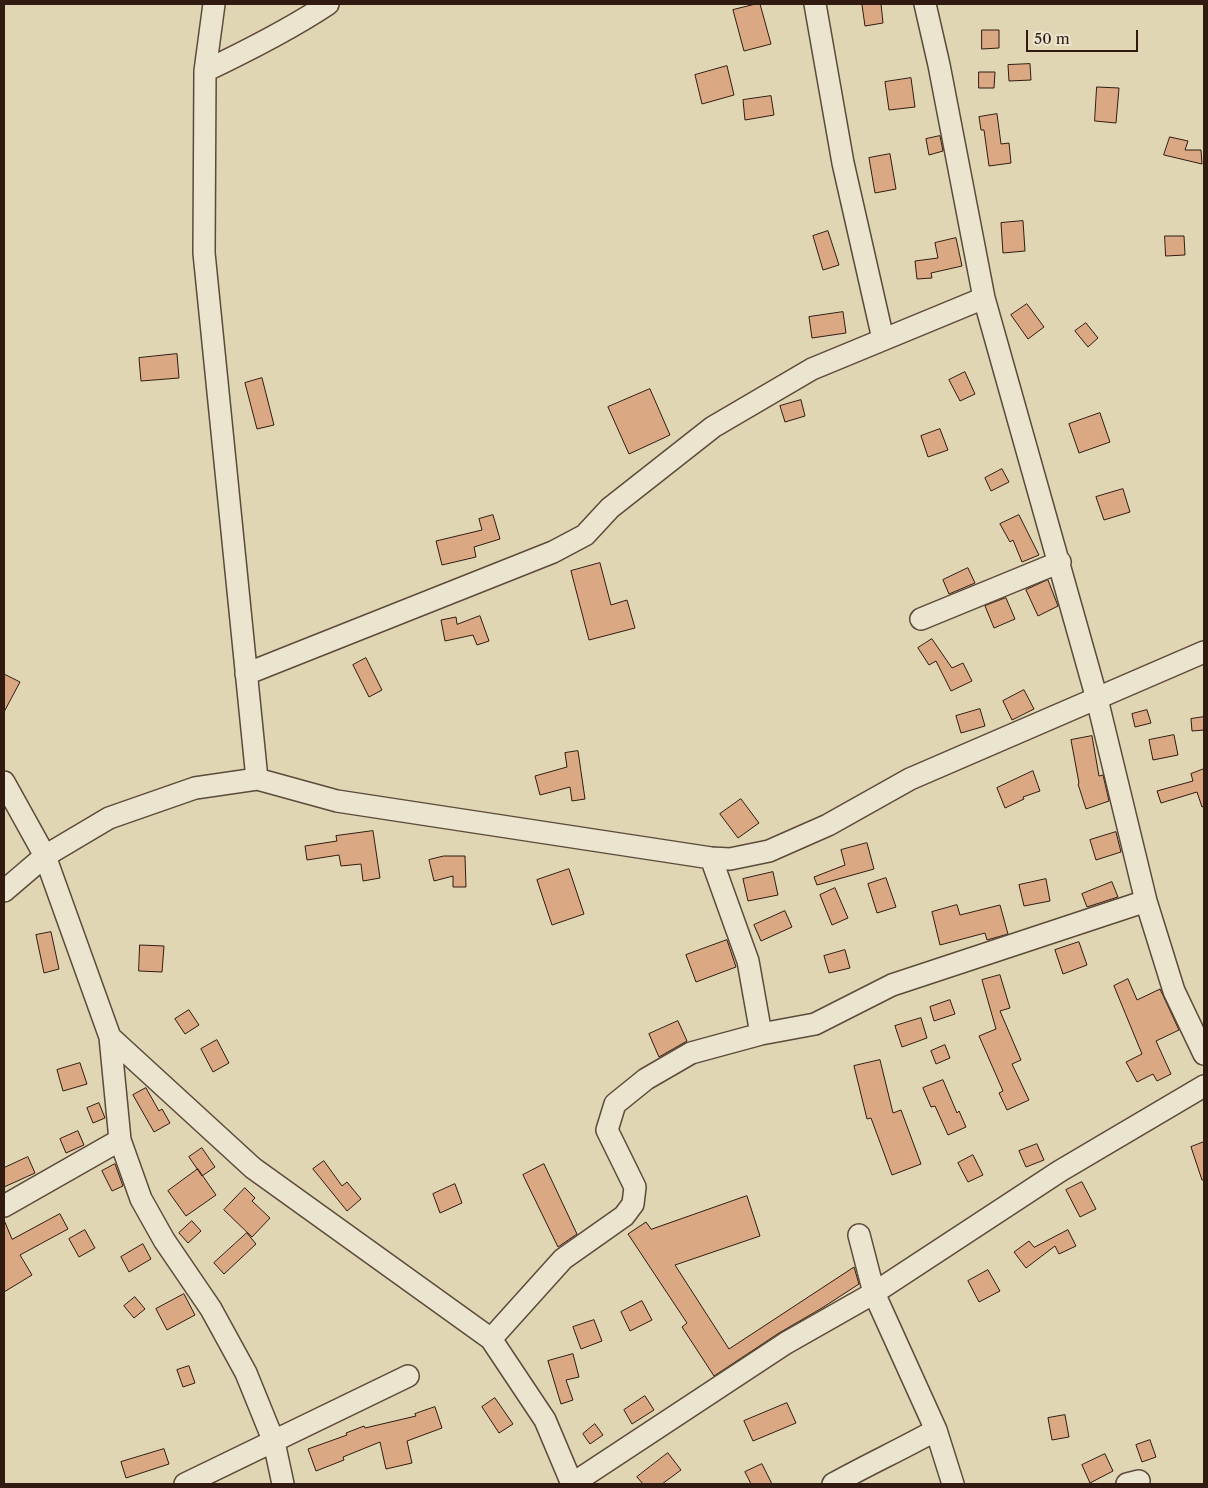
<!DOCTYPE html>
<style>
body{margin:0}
#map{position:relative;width:1208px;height:1488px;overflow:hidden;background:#e0d6b3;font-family:"Libre Caslon Text",serif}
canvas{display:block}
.frame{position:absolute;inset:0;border:5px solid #311b11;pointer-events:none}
.scale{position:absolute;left:1026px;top:30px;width:112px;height:22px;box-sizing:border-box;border:2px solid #311b11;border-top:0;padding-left:6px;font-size:15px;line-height:18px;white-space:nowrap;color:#311b11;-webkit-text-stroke:4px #ebe4ce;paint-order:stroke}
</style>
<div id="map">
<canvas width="1208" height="1488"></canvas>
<div class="frame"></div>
<div class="scale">50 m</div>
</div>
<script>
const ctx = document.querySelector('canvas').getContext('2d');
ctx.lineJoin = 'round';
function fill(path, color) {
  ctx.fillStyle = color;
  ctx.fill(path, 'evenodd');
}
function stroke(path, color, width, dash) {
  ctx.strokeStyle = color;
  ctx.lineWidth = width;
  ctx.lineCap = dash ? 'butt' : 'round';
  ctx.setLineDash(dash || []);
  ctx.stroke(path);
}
const building = new Path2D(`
 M 756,4 L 760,4 L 771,44 L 744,51 L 733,10 Z
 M 870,4 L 881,4 L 883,23 L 865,26 L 862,5 Z
 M 982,30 L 999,30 L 999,48 L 982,49 Z
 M 1030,64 L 1031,80 L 1009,81 L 1008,65 Z
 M 727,66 L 734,95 L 702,104 L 695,75 Z
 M 979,72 L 995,72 L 994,88 L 979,88 Z
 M 911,78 L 915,107 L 889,110 L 885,82 Z
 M 1097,87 L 1119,88 L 1116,123 L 1095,121 Z
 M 771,96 L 774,115 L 745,120 L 743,100 Z
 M 997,114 L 1001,144 L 1009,143 L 1011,163 L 989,166 L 984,130 L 981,130 L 979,117 Z
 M 940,136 L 943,151 L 929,155 L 926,139 Z
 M 1170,137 L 1188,141 L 1185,150 L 1201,150 L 1202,164 L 1164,155 Z
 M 890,154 L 896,189 L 875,193 L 869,158 Z
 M 1023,221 L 1025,251 L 1003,253 L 1001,223 Z
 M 828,231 L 839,265 L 823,270 L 813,236 Z
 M 1165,236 L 1184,236 L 1185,255 L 1166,256 Z
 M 956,238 L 962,266 L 931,273 L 932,278 L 917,279 L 915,261 L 938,258 L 935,243 Z
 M 1027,304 L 1044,327 L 1028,339 L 1011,315 Z
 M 843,312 L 846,333 L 812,338 L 809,317 Z
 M 1086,323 L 1098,338 L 1088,347 L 1075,331 Z
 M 177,354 L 179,378 L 141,381 L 139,358 Z
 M 965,372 L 975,394 L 960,401 L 949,380 Z
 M 262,378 L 274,425 L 257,429 L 245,383 Z
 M 650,389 L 670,435 L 629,454 L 608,407 Z
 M 801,400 L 805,416 L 785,422 L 780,406 Z
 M 1100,413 L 1110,442 L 1079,453 L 1069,424 Z
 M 940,429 L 948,450 L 928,457 L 921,436 Z
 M 1002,469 L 1009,482 L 991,491 L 985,478 Z
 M 1123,489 L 1130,512 L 1104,520 L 1096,497 Z
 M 493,515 L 500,539 L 474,547 L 476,557 L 442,565 L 436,541 L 482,530 L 479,519 Z
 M 1019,515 L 1039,555 L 1022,562 L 1013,540 L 1010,542 L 1000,524 Z
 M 600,563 L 611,605 L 627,600 L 635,628 L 589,640 L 571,571 Z
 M 968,568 L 975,583 L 949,594 L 943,580 Z
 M 1048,580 L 1058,606 L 1038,616 L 1026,590 Z
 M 1006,598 L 1015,619 L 994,628 L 985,606 Z
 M 480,616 L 489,641 L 477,645 L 473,635 L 445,641 L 441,620 L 456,617 L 457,624 Z
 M 932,639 L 952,668 L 963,663 L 972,681 L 951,691 L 936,661 L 929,665 L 918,648 Z
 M 366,658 L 382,690 L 369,697 L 353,665 Z
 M 4,674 L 20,682 L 4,712 Z
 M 1024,690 L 1034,709 L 1012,720 L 1003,701 Z
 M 980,709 L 985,726 L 961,733 L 956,716 Z
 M 1147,710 L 1151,723 L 1135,727 L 1132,714 Z
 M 1204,717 L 1204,730 L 1192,731 L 1191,719 Z
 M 1174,735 L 1178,755 L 1153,760 L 1149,740 Z
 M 1092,736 L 1099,776 L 1103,775 L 1109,801 L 1086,809 L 1078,784 L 1079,783 L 1071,740 Z
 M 578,751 L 585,799 L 572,801 L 570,787 L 540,795 L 535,776 L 567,767 L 565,753 Z
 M 1204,769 L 1204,806 L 1202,807 L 1197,792 L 1161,803 L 1157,791 L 1193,781 L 1191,774 Z
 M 1033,771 L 1040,791 L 1023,797 L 1024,799 L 1005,808 L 997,788 Z
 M 741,799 L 759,823 L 738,838 L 720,814 Z
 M 373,831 L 380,878 L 363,881 L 361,864 L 341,866 L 339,855 L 307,860 L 305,846 L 337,841 L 336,836 Z
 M 1116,832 L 1121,852 L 1096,860 L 1090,840 Z
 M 867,843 L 874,869 L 817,885 L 814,877 L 845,865 L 841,850 Z
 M 444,856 L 465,856 L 466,887 L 453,887 L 453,876 L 434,881 L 429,860 Z
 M 569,869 L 584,914 L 552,925 L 537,880 Z
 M 773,872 L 778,895 L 748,901 L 743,879 Z
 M 886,878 L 896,907 L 877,913 L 868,884 Z
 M 1046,879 L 1050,901 L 1024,906 L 1019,885 Z
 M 1112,882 L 1118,897 L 1087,907 L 1082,894 Z
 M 835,888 L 848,918 L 832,925 L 820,895 Z
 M 957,905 L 960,915 L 1000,905 L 1008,934 L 987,940 L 985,933 L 940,945 L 932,912 Z
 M 785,911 L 792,927 L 761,941 L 754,925 Z
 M 51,932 L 59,969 L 44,973 L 36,935 Z
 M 727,940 L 736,967 L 696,982 L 686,955 Z
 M 1079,942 L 1087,965 L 1063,974 L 1055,950 Z
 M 140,945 L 164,946 L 162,972 L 139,971 Z
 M 845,950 L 850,968 L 829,973 L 824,956 Z
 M 1000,975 L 1010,1008 L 1000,1011 L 1021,1060 L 1012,1064 L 1029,1100 L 1007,1110 L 999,1093 L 1003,1091 L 979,1036 L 996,1029 L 982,980 Z
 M 1128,979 L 1137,1000 L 1160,989 L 1179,1030 L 1156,1041 L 1171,1074 L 1157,1081 L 1153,1074 L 1137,1082 L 1126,1062 L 1142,1054 L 1114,986 Z
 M 950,1000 L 955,1014 L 934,1021 L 930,1007 Z
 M 189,1010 L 199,1025 L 185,1034 L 175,1019 Z
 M 921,1018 L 927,1038 L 902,1047 L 895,1026 Z
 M 678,1021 L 687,1041 L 659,1057 L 649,1034 Z
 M 217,1040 L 229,1063 L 213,1072 L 201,1049 Z
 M 945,1045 L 950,1058 L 936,1064 L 931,1051 Z
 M 880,1060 L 893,1113 L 901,1110 L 921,1164 L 892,1175 L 871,1118 L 867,1119 L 854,1066 Z
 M 80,1063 L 87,1084 L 63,1091 L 57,1070 Z
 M 943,1080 L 957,1113 L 959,1111 L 966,1127 L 948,1135 L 935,1106 L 931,1107 L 923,1088 Z
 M 146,1088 L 159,1111 L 162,1109 L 170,1123 L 154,1132 L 133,1095 Z
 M 99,1103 L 105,1118 L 93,1123 L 87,1108 Z
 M 78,1131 L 84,1145 L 66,1153 L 60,1139 Z
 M 1204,1142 L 1204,1180 L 1202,1180 L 1191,1147 Z
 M 1037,1144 L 1044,1160 L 1026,1167 L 1019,1151 Z
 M 202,1148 L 215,1167 L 202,1176 L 189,1157 Z
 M 973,1155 L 983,1175 L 968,1182 L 958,1163 Z
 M 28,1157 L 35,1173 L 4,1187 L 4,1168 Z
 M 324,1161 L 342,1186 L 347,1182 L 361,1199 L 347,1211 L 313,1169 Z
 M 115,1164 L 123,1186 L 112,1191 L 102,1171 Z
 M 544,1164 L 577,1234 L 558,1247 L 523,1175 Z
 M 198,1169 L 216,1195 L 186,1216 L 168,1191 Z
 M 1082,1182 L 1096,1209 L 1080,1217 L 1066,1190 Z
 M 455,1184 L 462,1203 L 440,1213 L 433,1194 Z
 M 245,1188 L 255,1198 L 252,1201 L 270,1218 L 252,1237 L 224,1210 Z
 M 747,1196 L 760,1236 L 675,1265 L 729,1349 L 854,1267 L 859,1284 L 822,1308 L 779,1333 L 714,1376 L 682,1327 L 687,1323 L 628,1234 L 646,1222 L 651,1229 Z
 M 60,1214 L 68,1229 L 20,1255 L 32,1275 L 4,1292 L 4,1220 L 12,1239 Z
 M 192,1221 L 201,1231 L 188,1243 L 179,1233 Z
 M 85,1230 L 95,1248 L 79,1257 L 69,1239 Z
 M 1068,1230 L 1076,1246 L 1059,1254 L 1055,1246 L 1026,1268 L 1014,1252 L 1029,1241 L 1034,1247 Z
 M 247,1233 L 256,1244 L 224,1274 L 214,1263 Z
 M 143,1244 L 151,1259 L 129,1272 L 121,1257 Z
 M 988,1270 L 1000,1291 L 979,1302 L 968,1281 Z
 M 184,1294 L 195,1315 L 167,1330 L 156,1309 Z
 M 135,1297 L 145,1309 L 134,1318 L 124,1306 Z
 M 642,1301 L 652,1320 L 630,1331 L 621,1312 Z
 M 594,1320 L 602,1341 L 581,1349 L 573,1327 Z
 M 573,1354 L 579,1377 L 566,1380 L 573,1400 L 561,1404 L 548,1361 Z
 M 189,1366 L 195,1383 L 183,1387 L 177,1370 Z
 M 645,1396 L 654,1410 L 632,1424 L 624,1410 Z
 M 495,1398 L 513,1424 L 499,1433 L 482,1407 Z
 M 787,1403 L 796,1423 L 753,1441 L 744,1421 Z
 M 435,1407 L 442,1428 L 407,1441 L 412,1463 L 386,1469 L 380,1442 L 343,1457 L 344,1460 L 316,1471 L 308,1449 L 347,1435 L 346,1433 L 364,1426 L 365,1428 L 416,1416 L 415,1414 Z
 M 1065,1415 L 1069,1437 L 1052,1440 L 1048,1418 Z
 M 595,1424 L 603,1435 L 590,1444 L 583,1434 Z
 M 1150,1440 L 1156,1457 L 1142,1462 L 1136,1445 Z
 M 164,1449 L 169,1464 L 126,1478 L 121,1462 Z
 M 668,1453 L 681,1470 L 662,1484 L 643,1484 L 637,1477 Z
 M 1105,1454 L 1113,1471 L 1090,1483 L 1082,1465 Z
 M 762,1464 L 772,1484 L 751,1484 L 745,1472 Z`);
const minor = new Path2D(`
 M 214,4 L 205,71 L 204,253 L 257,779
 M 815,4 L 843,163 L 883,339
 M 925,4 L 939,65 L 984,298 L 1097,699 L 1146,901 L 1174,991 L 1204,1054
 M 205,71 C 247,51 289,30 328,4
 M 921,619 L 1060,562
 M 246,674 L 553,552 L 585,535 L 610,508 L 713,427 L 812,369 L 984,298
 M 4,782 L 45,856 L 110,1037 L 120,1140 L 141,1199 L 164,1240 L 211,1309 L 246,1373 L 274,1442 L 283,1484
 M 711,858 L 748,961 L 761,1034
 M 4,891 L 45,856 L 109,818 L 195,788 L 257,779 L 337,801 L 711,858 L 730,859 L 769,851 L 828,825 L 910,779 L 1204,652
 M 110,1037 L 253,1168 L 491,1339 L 545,1420 L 572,1484 L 786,1343 L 874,1293 L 1060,1171 L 1204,1086
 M 4,1206 L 120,1140
 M 859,1235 L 874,1293 L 936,1430 L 953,1484
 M 491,1339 L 563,1259 L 624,1216 L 633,1204 L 635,1187 L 607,1130 L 615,1104 L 646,1079 L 691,1053 L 761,1034 L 815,1024 L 892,985 L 1146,901
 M 185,1484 L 408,1376
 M 833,1484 C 867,1465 902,1449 936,1430
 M 1127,1484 L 1139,1481`);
fill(building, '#daa984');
stroke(building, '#311b11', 1);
stroke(minor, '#5d4a3a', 24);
stroke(minor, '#ebe4ce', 21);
</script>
